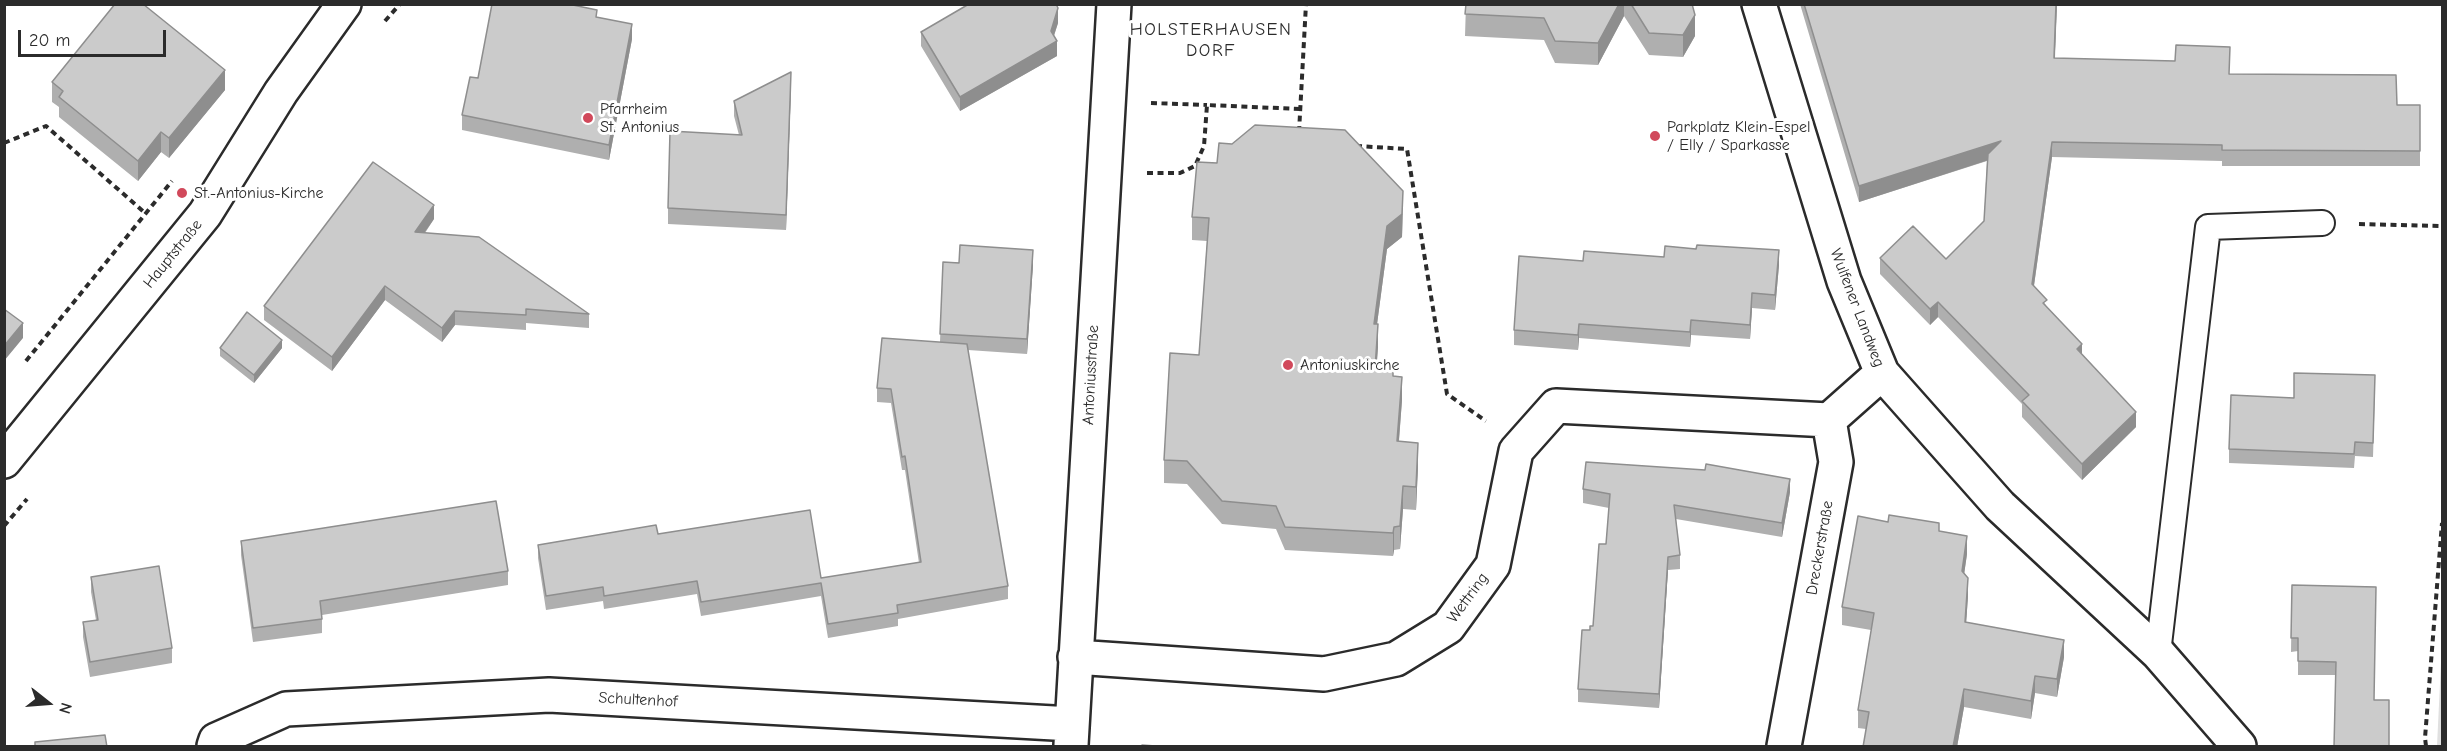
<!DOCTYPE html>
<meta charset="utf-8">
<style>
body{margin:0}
#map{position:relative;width:2447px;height:751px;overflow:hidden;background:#fff;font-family:"Comic Neue",sans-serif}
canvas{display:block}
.frame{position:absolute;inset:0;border:6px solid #2b2b2b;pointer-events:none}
.north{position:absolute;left:18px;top:673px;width:60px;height:60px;-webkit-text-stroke:4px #fff;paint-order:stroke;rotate:107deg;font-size:16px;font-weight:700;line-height:24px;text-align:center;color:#2b2b2b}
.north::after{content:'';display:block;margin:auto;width:21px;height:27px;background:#2b2b2b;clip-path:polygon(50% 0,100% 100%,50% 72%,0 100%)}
.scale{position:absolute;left:18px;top:30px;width:148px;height:27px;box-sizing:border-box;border:3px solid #2b2b2b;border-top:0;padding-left:8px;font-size:18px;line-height:21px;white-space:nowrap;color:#2b2b2b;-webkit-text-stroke:4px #fff;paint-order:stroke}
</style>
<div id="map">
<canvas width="2447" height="751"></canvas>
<div class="frame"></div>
<div class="north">N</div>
<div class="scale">20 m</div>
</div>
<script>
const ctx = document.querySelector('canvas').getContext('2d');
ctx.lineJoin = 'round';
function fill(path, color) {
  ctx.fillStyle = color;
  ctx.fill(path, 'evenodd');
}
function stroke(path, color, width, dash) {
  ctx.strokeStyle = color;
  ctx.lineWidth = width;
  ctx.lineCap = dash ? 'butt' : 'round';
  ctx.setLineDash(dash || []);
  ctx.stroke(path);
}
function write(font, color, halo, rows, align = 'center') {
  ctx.font = font + ' "Comic Neue",sans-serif';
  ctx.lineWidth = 6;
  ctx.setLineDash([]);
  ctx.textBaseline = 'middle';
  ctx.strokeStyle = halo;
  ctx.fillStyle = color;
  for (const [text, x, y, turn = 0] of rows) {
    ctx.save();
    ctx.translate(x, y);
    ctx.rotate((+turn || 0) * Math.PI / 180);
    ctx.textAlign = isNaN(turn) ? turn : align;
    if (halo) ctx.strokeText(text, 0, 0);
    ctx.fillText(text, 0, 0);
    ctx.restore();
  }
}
const green = new Path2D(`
 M 2442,642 L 2442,746 L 2437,746 Z`);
const path = new Path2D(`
 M 385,21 L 400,4
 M 1151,103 L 1207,105
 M 1299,132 L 1306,4
 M 4,143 L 46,126 L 144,212
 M 1356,146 L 1407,149 L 1447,394 L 1486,421
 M 1147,173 L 1180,173 L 1195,166 L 1204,146 L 1207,105 L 1300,109
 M 2359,224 L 2442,226
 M 26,361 L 172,181
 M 4,526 L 27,499
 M 2426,746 L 2425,738 L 2442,523`);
const service = new Path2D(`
 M 2158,653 L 2208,227 L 2322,223`);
const minor = new Path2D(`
 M 1759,4 L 1844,281 L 1882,373 L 2000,506 L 2158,653 L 2239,746
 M 1075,657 L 1324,674 L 1396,659 L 1448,627 L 1493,565 L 1516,451 L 1556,406 L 1829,420
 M 1071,745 L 1114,4
 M 214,746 L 216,740 L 286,709 L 549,695 L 1072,724
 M 1784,746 L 1836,462 L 1829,420 L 1882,373`);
const secondary = new Path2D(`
 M 4,461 L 205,214 L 281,92 L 344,4`);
const wall = new Path2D(`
 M 1466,4 L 1692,4 L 1695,36 L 1683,57 L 1649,55 L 1624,16 L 1598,65 L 1555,63 L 1544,40 L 1465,36 Z
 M 1800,4 L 2057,4 L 2055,58 L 2230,74 L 2397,105 L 2420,105 L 2420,166 L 2222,166 L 2222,161 L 2052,157 L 2034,286 L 2047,307 L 2136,427 L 2082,480 L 2022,417 L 2022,404 L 1938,317 L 1930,325 L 1880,274 L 1880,258 L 1946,259 L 1984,221 L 1987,161 L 1859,202 Z
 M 597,17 L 632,39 L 609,160 L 462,130 L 462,115 Z
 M 1058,23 L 1054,36 L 1057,56 L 960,111 L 921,46 L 921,32 Z
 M 52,82 L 225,90 L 169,158 L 161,152 L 138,181 L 59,117 L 59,107 L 52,102 Z
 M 791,87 L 786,230 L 668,224 L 668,208 L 739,135 L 734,116 L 734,101 Z
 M 1232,144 L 1403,214 L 1402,237 L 1387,249 L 1377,324 L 1378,347 L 1376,369 L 1393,376 L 1402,400 L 1399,441 L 1418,466 L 1416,510 L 1403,509 L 1400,549 L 1394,550 L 1393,556 L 1285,550 L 1276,529 L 1222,524 L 1187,484 L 1164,483 L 1164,460 L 1199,355 L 1207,241 L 1192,240 L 1192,217 L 1217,163 Z
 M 434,219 L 425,233 L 589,314 L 589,328 L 526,323 L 526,330 L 455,325 L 442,342 L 385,300 L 332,371 L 264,320 L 264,306 Z
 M 1583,261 L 1779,265 L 1775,310 L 1752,308 L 1750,339 L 1691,335 L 1690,347 L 1579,338 L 1578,350 L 1514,345 L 1514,330 Z
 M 943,262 L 1033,265 L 1027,354 L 968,350 L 1008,586 L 1008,599 L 898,619 L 898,626 L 828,638 L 821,596 L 701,616 L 697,594 L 604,609 L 603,601 L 546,610 L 538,558 L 538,545 L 658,534 L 821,578 L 919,563 L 905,470 L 902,470 L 891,403 L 877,402 L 877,388 L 940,342 Z
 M 220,348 L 282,348 L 254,383 L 220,356 Z
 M 2375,389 L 2373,457 L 2355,456 L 2354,468 L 2229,463 L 2229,449 L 2294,398 Z
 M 1583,489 L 1790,492 L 1782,537 L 1676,519 L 1680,555 L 1680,569 L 1668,570 L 1659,708 L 1578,702 L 1578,689 L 1590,630 L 1593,626 L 1606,544 L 1609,508 L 1583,503 Z
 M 1888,522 L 1939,531 L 1967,554 L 1964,574 L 1968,596 L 1966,623 L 2064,657 L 2057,697 L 2035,693 L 2031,719 L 1964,707 L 1957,747 L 1863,747 L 1866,729 L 1858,728 L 1858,710 L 1871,630 L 1842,625 L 1842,607 Z
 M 241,541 L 508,571 L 508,585 L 322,615 L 322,633 L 253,642 L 241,555 Z
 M 91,577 L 172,648 L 172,663 L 90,677 L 83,637 L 83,622 L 96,620 L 91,592 Z
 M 2292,585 L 2376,587 L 2335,675 L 2298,675 L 2298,651 L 2291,652 Z`);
const shadedWall = new Path2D(`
 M 1619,4 L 1624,4 L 1624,16 L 1598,65 L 1598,43 Z
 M 2056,4 L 2057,4 L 2054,74 L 2054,58 Z
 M 1058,8 L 1058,23 L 1051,44 L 1057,41 L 1057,56 L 960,111 L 960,97 L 1051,31 Z
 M 1695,15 L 1695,36 L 1683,57 L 1683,35 Z
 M 632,24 L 632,39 L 609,160 L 609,145 Z
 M 225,70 L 225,90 L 169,158 L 169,138 Z
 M 791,72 L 791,87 L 786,230 L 786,215 Z
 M 161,132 L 161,152 L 138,181 L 138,161 Z
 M 2001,141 L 2001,156 L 1859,202 L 1859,186 Z
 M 2052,142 L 2052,157 L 2032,299 L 2032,284 Z
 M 1403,191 L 1402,237 L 1387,249 L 1374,347 L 1374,324 L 1387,226 Z
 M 434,205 L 434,219 L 415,246 L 415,232 Z
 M 1033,250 L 1033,265 L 1027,354 L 1027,339 Z
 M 1779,250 L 1779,265 L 1775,310 L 1775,295 Z
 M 385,286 L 385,300 L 332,371 L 332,357 Z
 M 1752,293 L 1752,308 L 1750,339 L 1750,325 Z
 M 1938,302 L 1938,317 L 1930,325 L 1930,309 Z
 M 455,311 L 455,325 L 442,342 L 442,328 Z
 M 1691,320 L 1691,335 L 1690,347 L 1690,332 Z
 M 23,323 L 23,338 L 4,361 L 4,346 Z
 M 1378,324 L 1378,347 L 1375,392 L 1375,369 Z
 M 1579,324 L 1579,338 L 1578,350 L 1578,335 Z
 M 282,340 L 282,348 L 254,383 L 254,375 Z
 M 2082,344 L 2082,360 L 2077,349 Z
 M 1402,377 L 1402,400 L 1397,464 L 1397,441 Z
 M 2136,412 L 2136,427 L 2082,480 L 2082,464 Z
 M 1418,443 L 1418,466 L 1416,510 L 1416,487 Z
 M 1790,479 L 1790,492 L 1782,537 L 1782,523 Z
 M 1403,486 L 1403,509 L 1400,549 L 1400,526 Z
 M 1394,527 L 1394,550 L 1393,556 L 1393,533 Z
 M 1967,536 L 1967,554 L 1962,589 L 1962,571 Z
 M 1668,557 L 1668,570 L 1659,708 L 1659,694 Z
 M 1968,578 L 1968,596 L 1965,640 L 1965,622 Z
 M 2064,640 L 2064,657 L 2057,697 L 2057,679 Z
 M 2035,676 L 2035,693 L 2031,719 L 2031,701 Z
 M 1964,689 L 1964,707 L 1957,747 L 1953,747 Z`);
const building = new Path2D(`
 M 115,4 L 131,4 L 132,5 L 133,4 L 143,4 L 225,70 L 169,138 L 161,132 L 138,161 L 59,97 L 63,91 L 52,82 Z
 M 492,4 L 568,4 L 597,10 L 596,17 L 632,24 L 609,145 L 462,115 L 470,77 L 478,78 Z
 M 969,4 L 1056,4 L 1058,8 L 1051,31 L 1057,41 L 960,97 L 921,32 Z
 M 1466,4 L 1619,4 L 1598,43 L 1555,41 L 1544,18 L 1465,14 Z
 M 1631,4 L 1692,4 L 1695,15 L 1683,35 L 1649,33 Z
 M 1804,4 L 2056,4 L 2054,58 L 2175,61 L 2176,45 L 2230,47 L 2229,74 L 2396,75 L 2397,105 L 2420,105 L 2420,151 L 2222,150 L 2222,145 L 2052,142 L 2032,284 L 2047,300 L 2043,303 L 2082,344 L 2077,349 L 2136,412 L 2082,464 L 2022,401 L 2029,395 L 1938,302 L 1930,309 L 1880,258 L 1913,226 L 1946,259 L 1984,221 L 1988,154 L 2001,141 L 1859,186 Z
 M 791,72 L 786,215 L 668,208 L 670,131 L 742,135 L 734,101 Z
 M 1255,125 L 1345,130 L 1403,191 L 1402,214 L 1387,226 L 1374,324 L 1378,324 L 1375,369 L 1393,370 L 1393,376 L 1402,377 L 1397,441 L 1418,443 L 1416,487 L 1403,486 L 1400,526 L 1394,527 L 1393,533 L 1285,527 L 1276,506 L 1222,501 L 1187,461 L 1164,460 L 1170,353 L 1199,355 L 1209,218 L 1192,217 L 1197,162 L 1217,163 L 1219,143 L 1232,144 Z
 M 373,162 L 434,205 L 415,232 L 479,237 L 589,314 L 526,309 L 526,315 L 455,311 L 442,328 L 385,286 L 332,357 L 264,306 Z
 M 960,245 L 1033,250 L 1027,339 L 940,334 L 943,262 L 959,263 Z
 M 1697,245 L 1779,250 L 1775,295 L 1752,293 L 1750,325 L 1691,320 L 1690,332 L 1579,324 L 1578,335 L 1514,330 L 1519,256 L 1583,261 L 1584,251 L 1664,257 L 1665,246 L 1696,249 Z
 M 4,309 L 23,323 L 4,346 Z
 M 247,312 L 282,340 L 254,375 L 220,348 Z
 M 882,338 L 967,344 L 1008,586 L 897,605 L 898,613 L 828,624 L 821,583 L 701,602 L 697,581 L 604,596 L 603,587 L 546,596 L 538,545 L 656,525 L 658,534 L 810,510 L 821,578 L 921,562 L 905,456 L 902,457 L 891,389 L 877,388 Z
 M 2294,373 L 2375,375 L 2373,443 L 2355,442 L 2354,454 L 2229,449 L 2231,395 L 2294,398 Z
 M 1586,462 L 1705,470 L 1706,464 L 1790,479 L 1782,523 L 1674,505 L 1680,555 L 1668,557 L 1659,694 L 1578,689 L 1582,630 L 1590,630 L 1590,626 L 1593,626 L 1599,544 L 1606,544 L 1610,494 L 1583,489 Z
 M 496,501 L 508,571 L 320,601 L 322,619 L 253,628 L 241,541 Z
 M 1889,515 L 1939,523 L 1939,531 L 1967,536 L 1962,571 L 1968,578 L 1965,622 L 2064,640 L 2057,679 L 2035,676 L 2031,701 L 1964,689 L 1953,747 L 1863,747 L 1869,712 L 1858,710 L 1874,613 L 1842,607 L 1858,516 L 1888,522 Z
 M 159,566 L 172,648 L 90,662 L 83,622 L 98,620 L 91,577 Z
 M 2292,585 L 2376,587 L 2374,700 L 2389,700 L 2389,747 L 2334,747 L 2336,662 L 2298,661 L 2298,638 L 2291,638 Z
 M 105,735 L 107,747 L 35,747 L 35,742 Z
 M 1142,745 L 1169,747 L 1142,747 Z`);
const markers = [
 [588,118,6,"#d1495b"],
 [1655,136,6,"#d1495b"],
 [182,193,6,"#d1495b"],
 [1288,365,6,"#d1495b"]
];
const poiNames = [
 ["Pfarrheim",600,109],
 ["St. Antonius",600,127],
 ["Parkplatz Klein-Espel",1667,127],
 ["/ Elly / Sparkasse",1667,145],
 ["St.-Antonius-Kirche",194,193],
 ["Antoniuskirche",1300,365]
];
const streetNames = [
 ["Hauptstraße",173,254,-51],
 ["Wulfener Landweg",1857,308,69],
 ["Antoniusstraße",1091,375,-87],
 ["Dreckerstraße",1820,548,-80],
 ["Wettring",1468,598,-54],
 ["Schultenhof",638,700,3]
];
const neighbourhoodNames = [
 ["HOLSTERHAUSEN",1211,30],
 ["DORF",1211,51]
];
fill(green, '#e0e0e0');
stroke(service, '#2b2b2b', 28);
stroke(minor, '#2b2b2b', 38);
stroke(secondary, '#2b2b2b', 38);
stroke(path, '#2b2b2b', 4, [6, 4.5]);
stroke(service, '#fff', 24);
stroke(minor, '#fff', 33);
stroke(secondary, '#fff', 33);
fill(wall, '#afafaf');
fill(shadedWall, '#8e8e8e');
fill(building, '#cbcbcb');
stroke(building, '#8e8e8e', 1.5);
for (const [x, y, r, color] of markers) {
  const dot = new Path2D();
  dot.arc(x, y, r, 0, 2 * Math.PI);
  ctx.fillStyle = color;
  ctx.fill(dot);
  stroke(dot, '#fff', 2);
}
write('16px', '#2b2b2b', '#fff', poiNames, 'left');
write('16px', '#2b2b2b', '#fff', streetNames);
ctx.letterSpacing = '1.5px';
write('18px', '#2b2b2b', '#fff', neighbourhoodNames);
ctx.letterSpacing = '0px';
</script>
